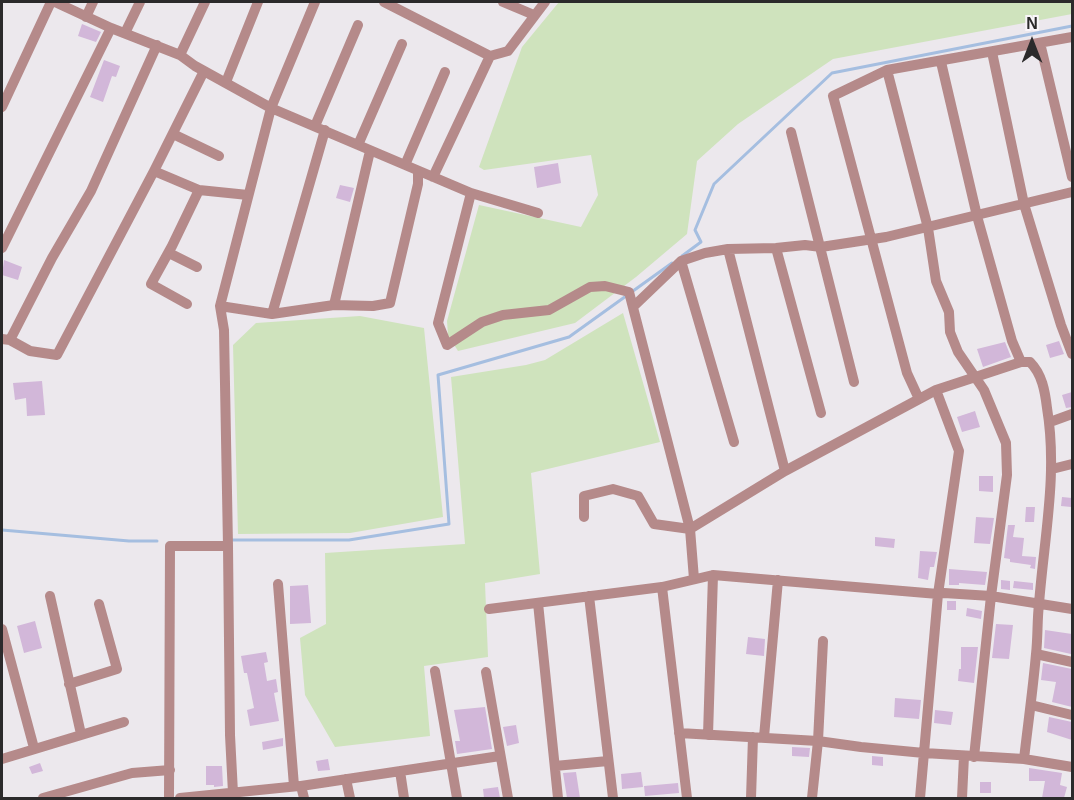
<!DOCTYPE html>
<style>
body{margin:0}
#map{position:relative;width:1074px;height:800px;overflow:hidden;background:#ece8ed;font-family:Helvetica,sans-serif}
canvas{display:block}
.frame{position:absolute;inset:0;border:3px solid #2b2a2b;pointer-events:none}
.north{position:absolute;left:1002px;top:12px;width:60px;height:60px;-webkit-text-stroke:4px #f9f5fa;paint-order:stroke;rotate:0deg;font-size:16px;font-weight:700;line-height:24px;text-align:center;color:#2b2a2b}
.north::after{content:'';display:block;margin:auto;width:21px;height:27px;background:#2b2a2b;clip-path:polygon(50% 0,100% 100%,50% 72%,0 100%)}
</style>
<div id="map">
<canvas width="1074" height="800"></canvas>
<div class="frame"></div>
<div class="north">N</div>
</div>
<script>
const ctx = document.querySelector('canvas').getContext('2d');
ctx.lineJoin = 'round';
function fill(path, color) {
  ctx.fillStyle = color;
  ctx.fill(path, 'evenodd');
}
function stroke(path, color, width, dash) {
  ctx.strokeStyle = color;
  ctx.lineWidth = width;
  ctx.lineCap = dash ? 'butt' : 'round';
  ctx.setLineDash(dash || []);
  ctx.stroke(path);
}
const green = new Path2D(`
 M 559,2 L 1072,2 L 1072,14 L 833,59 L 738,124 L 697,161 L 687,234 L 636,277 L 575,323 L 458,351 L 448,335 L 447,321 L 479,205 L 581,227 L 598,195 L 591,155 L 484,170 L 479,167 L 522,47 Z
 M 623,313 L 660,442 L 531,473 L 540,574 L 485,583 L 488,657 L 424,666 L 430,736 L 335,747 L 305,695 L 300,638 L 326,624 L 325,553 L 465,544 L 451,377 L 526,365 L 545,360 Z
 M 360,316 L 424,328 L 443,517 L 350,533 L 238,534 L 233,345 L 256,323 Z`);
const stream = new Path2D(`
 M 682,256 L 701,242 L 695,230 L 714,184 L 832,73 L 1072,26
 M 2,530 L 129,541 L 157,541
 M 232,540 L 349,540 L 449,524 L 438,375 L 569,337 L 672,263`);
const building = new Path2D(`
 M 82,24 L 101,32 L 96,42 L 78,36 Z
 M 104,60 L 120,66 L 116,77 L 112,76 L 103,102 L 90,97 Z
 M 558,163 L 561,183 L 537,188 L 534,167 Z
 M 340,185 L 354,188 L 350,202 L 336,198 Z
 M 4,260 L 22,267 L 18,280 L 2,275 Z
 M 1059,341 L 1064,354 L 1050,358 L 1046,345 Z
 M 1005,342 L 1011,357 L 983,367 L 977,349 Z
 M 42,381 L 45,415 L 27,416 L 26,398 L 15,400 L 13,383 Z
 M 1072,392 L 1072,407 L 1066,408 L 1062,395 Z
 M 975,411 L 980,427 L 962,432 L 957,417 Z
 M 979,476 L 993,476 L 993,492 L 979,491 Z
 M 1062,497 L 1072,498 L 1071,507 L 1061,506 Z
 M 1026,507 L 1035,507 L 1034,522 L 1025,522 Z
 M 976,517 L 994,518 L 990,544 L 974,543 Z
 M 1008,525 L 1015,525 L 1013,537 L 1024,538 L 1022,556 L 1036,557 L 1035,569 L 1030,568 L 1031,565 L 1010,562 L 1010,559 L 1004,558 Z
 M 875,537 L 895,539 L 894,548 L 875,546 Z
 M 920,551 L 937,552 L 934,567 L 930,567 L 928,580 L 918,578 Z
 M 949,569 L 987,572 L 985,585 L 959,583 L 959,585 L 949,585 Z
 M 1001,580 L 1010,581 L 1010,590 L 1001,589 Z
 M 1014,581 L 1033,583 L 1033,590 L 1013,588 Z
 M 308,585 L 311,623 L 290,624 L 290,586 Z
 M 947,601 L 956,601 L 956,610 L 947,610 Z
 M 967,608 L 982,611 L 981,619 L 966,616 Z
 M 35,621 L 42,648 L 24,653 L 17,626 Z
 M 996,624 L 1013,625 L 1009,659 L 992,658 Z
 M 1045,630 L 1072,634 L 1071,654 L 1044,648 Z
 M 748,637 L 765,639 L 764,656 L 746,654 Z
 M 961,647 L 978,647 L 974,683 L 958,681 L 959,669 L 961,669 Z
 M 266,652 L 268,662 L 264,663 L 267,681 L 276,679 L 278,692 L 274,693 L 279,721 L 250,726 L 247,710 L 254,708 L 247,673 L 244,673 L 241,656 Z
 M 1043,663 L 1072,669 L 1072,707 L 1052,702 L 1056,682 L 1041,680 Z
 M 895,698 L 921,700 L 919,719 L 894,717 Z
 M 485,707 L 492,749 L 457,754 L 455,741 L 460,741 L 454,710 Z
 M 935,710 L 953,712 L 951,725 L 934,723 Z
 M 1049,717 L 1072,722 L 1072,740 L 1047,732 Z
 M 516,725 L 519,743 L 507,746 L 503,727 Z
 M 283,738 L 283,746 L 263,750 L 262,742 Z
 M 792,747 L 810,748 L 809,757 L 792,756 Z
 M 872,756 L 883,757 L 883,766 L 872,765 Z
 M 328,759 L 330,770 L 318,771 L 316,761 Z
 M 40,763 L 43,771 L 32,774 L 29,767 Z
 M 206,766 L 222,766 L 223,786 L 214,787 L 214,785 L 206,785 Z
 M 1029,768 L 1062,773 L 1060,785 L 1067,787 L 1064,798 L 1042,798 L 1045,781 L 1029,781 Z
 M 576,772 L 580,798 L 567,798 L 563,773 Z
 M 641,772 L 643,787 L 622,789 L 621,774 Z
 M 980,782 L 991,782 L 991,793 L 980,793 Z
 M 678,783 L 679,793 L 645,796 L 644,786 Z
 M 498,787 L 500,798 L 484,798 L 483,789 Z`);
const minor = new Path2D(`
 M 55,2 L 111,28 L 180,55 L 195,66 L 271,108 L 471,193 L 438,323 L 447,345 L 482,322 L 503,315 L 549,310 L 590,287 L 605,286 L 629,292 L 690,529 L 694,579
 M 384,2 L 490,56
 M 503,2 L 534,15
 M 86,17 L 93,2
 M 125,33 L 140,2
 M 1040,43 L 1072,177
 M 992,52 L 1024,204 L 1061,325 L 1072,354
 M 180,55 L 205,2
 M 941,62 L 977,216 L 1012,341 L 1021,362
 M 887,70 L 928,228 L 936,281 L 949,312 L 950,332 L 958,352 L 984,390 L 1006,443 L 1007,475 L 991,596 L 974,757
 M 226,82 L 258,2
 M 2,107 L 51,2
 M 315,126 L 358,25
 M 791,132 L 854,382
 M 173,134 L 219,156
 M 358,145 L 402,44
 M 405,165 L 445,72
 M 154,171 L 199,190 L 248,195
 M 433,177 L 490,56 L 508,51 L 545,2
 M 471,193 L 538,213
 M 2,248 L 111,28
 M 776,248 L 821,413
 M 728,249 L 785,471
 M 169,253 L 197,267
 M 681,261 L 705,253 L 728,249 L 776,248 L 805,245 L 821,247 L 886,237 L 1072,192
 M 187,304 L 151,284 L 172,246 L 199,190
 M 334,305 L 370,151
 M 220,306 L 272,314 L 334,305 L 373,306 L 390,303 L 418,184 L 418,171
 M 634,306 L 681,261 L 734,442
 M 272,314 L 325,130
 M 2,339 L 10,340 L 30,351 L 57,355 L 154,171 L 204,71
 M 10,340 L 52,258 L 91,191 L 157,45
 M 919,399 L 907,373 L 833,96 L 887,70 L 1072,37
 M 1050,422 L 1072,414
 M 1052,469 L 1072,464
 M 584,517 L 584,496 L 613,489 L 638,496 L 654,524 L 690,529 L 785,471 L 936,390 L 1021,362 L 1030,362 C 1042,374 1045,391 1047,408 C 1058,474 1044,538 1039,604 C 1037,621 1038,637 1036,654 C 1033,689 1028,724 1024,759
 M 228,546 L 224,330 L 220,306 L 271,108 L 315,2
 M 278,584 L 294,786
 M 662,587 L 687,798
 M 50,596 L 81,734
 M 589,596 L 613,798
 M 538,603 L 558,798
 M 489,609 L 662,587 L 713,575 L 938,594 L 944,593 L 991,596 L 1072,609
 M 2,629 L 34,748
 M 1036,654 L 1072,662
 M 435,671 L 457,798
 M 486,672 L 508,798
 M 69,684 L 117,669 L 99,604
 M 1031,705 L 1072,715
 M 679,733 L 818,741 L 861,747 L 924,753 L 1024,759 L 1072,767
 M 708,735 L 713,575
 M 764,737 L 778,580
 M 2,759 L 124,722
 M 555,766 L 608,761
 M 400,771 L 404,798
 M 346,779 L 350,798
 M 43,798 L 132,773 L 170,770
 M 169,798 L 170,546 L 228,546 L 230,735 L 233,793
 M 180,798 L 299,786
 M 304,798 L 301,786 L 500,756
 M 751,798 L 753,737
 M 812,798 L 818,741 L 823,641
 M 920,798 L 938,594 L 959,451 L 936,390
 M 962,798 L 964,756`);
fill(green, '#cfe3bd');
stroke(stream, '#a5bee0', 3);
fill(building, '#d2b7d9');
stroke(minor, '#b58a8a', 10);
</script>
